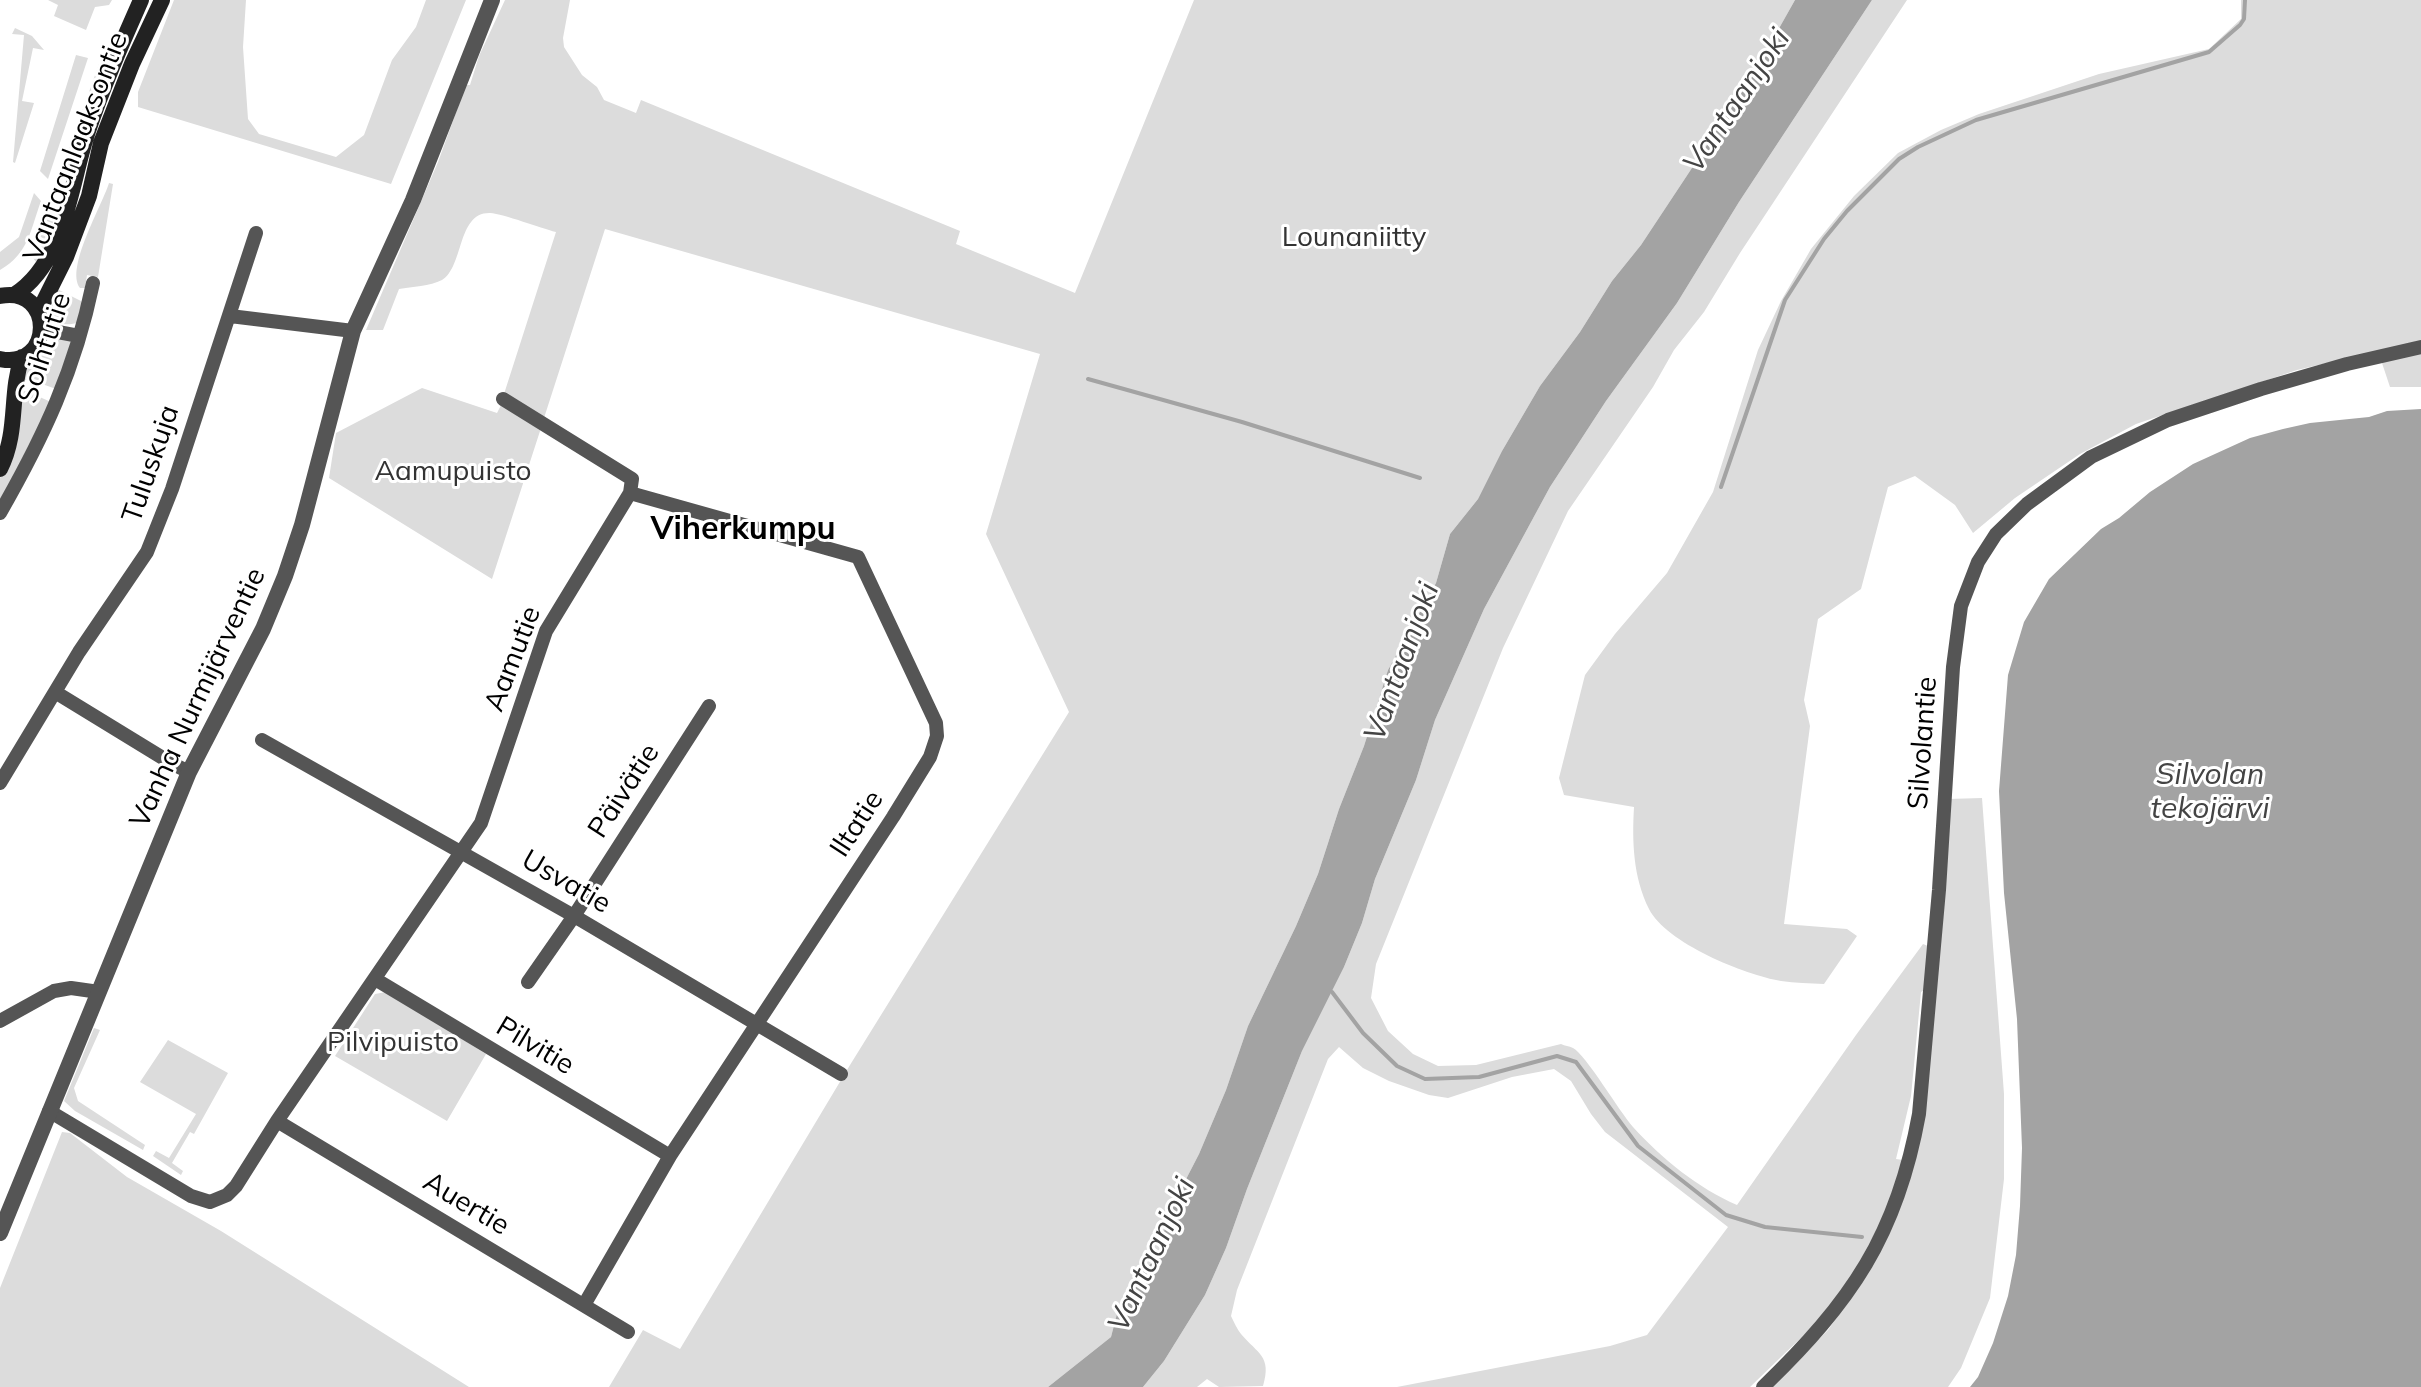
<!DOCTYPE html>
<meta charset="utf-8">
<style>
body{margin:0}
canvas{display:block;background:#fff}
</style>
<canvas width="2421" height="1387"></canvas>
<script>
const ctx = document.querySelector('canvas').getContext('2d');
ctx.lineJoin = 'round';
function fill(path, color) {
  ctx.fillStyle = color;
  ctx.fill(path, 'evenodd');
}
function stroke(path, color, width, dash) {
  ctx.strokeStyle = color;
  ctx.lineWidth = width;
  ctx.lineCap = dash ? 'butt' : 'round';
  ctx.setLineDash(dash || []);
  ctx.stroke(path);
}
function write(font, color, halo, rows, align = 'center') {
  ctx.font = font + ' Mulish,sans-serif';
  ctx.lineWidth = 6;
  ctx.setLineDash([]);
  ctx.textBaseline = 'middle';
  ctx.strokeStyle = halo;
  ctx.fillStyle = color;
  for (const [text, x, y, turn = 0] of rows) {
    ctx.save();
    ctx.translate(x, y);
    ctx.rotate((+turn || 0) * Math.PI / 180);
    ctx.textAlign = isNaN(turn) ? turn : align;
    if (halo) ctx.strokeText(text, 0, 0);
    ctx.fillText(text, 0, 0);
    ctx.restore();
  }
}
const green = new Path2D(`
 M 48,0 L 112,0 L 109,5 L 95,7 L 86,30 L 54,16 L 58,5 Z
 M 174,0 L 246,0 L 243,47 L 248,119 L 259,134 L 336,157 L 364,135 L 392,60 L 416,27 L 426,0 L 466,0 L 391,184 L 138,107 L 138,92 Z
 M 505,0 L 570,0 L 563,38 L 564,47 L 582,75 L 597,87 L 604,100 L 636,113 L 641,100 L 960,231 L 956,244 L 1075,293 L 1194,0 L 1795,0 L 1751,78 L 1686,177 L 1641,245 L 1612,281 L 1580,332 L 1540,386 L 1502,451 L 1478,499 L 1450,534 L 1436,583 L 1388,670 L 1364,746 L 1339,809 L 1318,874 L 1296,926 L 1248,1026 L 1226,1090 L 1199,1154 L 1168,1214 L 1158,1258 L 1139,1273 L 1119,1306 L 1111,1337 L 1048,1387 L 609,1387 L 643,1330 L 680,1349 L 850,1065 L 1069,712 L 986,534 L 1040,354 L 605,229 L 544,418 L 504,394 L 556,232 C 540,228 504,214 490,213 C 457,212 464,267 442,280 C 430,286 412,287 399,289 L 383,330 L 366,330 L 438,162 L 466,85 L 470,85 L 479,56 Z
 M 1872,0 L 1907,0 L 1740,253 L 1704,312 L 1674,350 L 1653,387 L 1568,511 L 1503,648 L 1376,964 L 1371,998 L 1388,1031 L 1413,1054 L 1438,1066 L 1476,1065 L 1561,1044 C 1565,1046 1569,1046 1573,1048 C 1586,1055 1619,1111 1633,1127 C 1662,1159 1698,1188 1737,1205 L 1856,1035 L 1923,944 L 1928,946 L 1927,988 L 1921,992 L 1911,1096 L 1896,1159 L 1903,1160 L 1888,1209 L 1848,1283 L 1809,1330 L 1750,1387 L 1397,1387 L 1610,1346 L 1647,1335 L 1728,1227 L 1605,1132 L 1591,1114 L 1571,1081 L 1554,1069 L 1512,1077 L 1448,1098 L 1429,1095 L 1389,1081 L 1363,1068 L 1339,1047 L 1328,1059 L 1237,1290 L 1231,1316 C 1234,1322 1237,1329 1241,1334 C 1258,1354 1272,1356 1263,1386 L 1219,1387 L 1207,1379 L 1197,1387 L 1143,1387 L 1164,1361 L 1205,1295 L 1226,1248 L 1247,1189 L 1302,1051 L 1344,967 L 1362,923 L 1375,879 L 1416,780 L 1435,720 L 1484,609 L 1550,487 L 1606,401 L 1677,303 L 1739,202 Z
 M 2241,0 L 2421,0 L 2421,341 L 2297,370 L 2136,424 L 2080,454 L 2015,498 L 1973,533 L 1955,505 L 1915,476 L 1888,487 L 1861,589 L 1818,619 L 1804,700 L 1810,726 L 1784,924 L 1847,929 L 1857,936 L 1824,984 C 1810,983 1795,983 1781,981 C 1745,975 1666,943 1649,909 C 1633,877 1632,841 1634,807 L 1564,795 L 1559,778 L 1585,675 L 1615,634 L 1667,573 L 1713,492 L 1758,350 L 1781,301 L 1811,249 L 1854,196 L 1898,153 L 1941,130 L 1979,114 L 2099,74 L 2209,49 L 2241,19 Z
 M 15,28 L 32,36 L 44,50 L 33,48 L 22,101 L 34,103 L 15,163 L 13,162 L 24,35 L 12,34 Z
 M 76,55 L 88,58 L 48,179 L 40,171 Z
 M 99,64 C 106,84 75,155 66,179 L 59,176 Z
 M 109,183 L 113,184 L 98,277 L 87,275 L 85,288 L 80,288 C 65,268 102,206 109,183 Z
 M 34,193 L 41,201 C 30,231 29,253 0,270 L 0,252 L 19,237 Z
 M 47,210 L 55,212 L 49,242 L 36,262 L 33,258 Z
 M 55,288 L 81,301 L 83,304 L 77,323 C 47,330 49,307 55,288 Z
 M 60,338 L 69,340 L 72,344 L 56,389 L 31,380 L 19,380 C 27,366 46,342 60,338 Z
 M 2421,352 L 2421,387 L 2390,387 L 2381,360 Z
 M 422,388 L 497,413 L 502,403 L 541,428 L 492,579 L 329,478 L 336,433 Z
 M 26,391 L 51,402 L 0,502 L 0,478 L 8,462 L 19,392 Z
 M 1982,798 L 2004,1094 L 2004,1179 L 1990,1298 L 1961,1368 L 1948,1387 L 1770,1387 L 1828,1330 L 1871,1269 L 1918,1149 L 1948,799 Z
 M 386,992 L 486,1054 L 447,1121 L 335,1056 L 375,994 Z
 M 94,1028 L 100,1030 L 74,1088 L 78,1101 L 145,1145 L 143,1150 L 75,1111 L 64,1101 Z
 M 168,1040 L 228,1073 L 194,1134 L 190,1132 L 172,1163 L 183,1171 L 181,1175 L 153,1156 L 156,1151 L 169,1158 L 196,1114 L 140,1082 Z
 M 62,1132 L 70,1133 L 127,1177 L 221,1231 L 469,1387 L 0,1387 L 0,1288 Z`);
const water = new Path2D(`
 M 1795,0 L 1872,0 L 1739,202 L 1677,303 L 1606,401 L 1550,487 L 1484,609 L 1435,720 L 1416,780 L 1375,879 L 1362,923 L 1344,967 L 1302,1051 L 1247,1189 L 1226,1248 L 1205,1295 L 1164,1361 L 1143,1387 L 1048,1387 L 1111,1337 L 1119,1306 L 1139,1273 L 1158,1258 L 1168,1214 L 1199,1154 L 1226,1090 L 1248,1026 L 1296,926 L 1318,874 L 1339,809 L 1364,746 L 1388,670 L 1436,583 L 1450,534 L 1478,499 L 1502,451 L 1540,386 L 1580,332 L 1612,281 L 1641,245 L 1686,177 L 1751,78 Z
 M 2421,409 L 2421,1387 L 1970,1387 L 1978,1377 L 1993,1343 L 2008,1296 L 2016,1255 L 2020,1206 L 2022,1148 L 2017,1019 L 2004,893 L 1999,791 L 2008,675 L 2024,622 L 2049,579 L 2101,529 L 2119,518 L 2150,492 L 2193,464 L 2250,438 L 2283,429 L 2310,423 L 2369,417 L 2387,411 Z`);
const stream = new Path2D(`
 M 1088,379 L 1242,422 L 1420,478
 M 1721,487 L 1785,300 L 1824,239 L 1847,211 L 1899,159 L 1918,147 L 1976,120 L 2209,52 L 2240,25 L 2244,19 L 2245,0
 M 1332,992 L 1363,1033 L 1397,1066 L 1425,1079 L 1479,1077 L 1557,1056 L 1576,1062 L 1638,1146 L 1726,1215 L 1765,1227 L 1862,1237`);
const minor = new Path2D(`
 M 230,316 L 353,331
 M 42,329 L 79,336
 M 0,513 C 44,436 75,370 93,283
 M 55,692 L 171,763 L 189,772
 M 262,740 L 574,916 L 841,1074
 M 0,783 L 79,652 L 147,552 L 172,489 L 256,233
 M 375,979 L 670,1156
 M 528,982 L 574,916 L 709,706
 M 0,1021 L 54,991 L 71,988 L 99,992
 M 49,1111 L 191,1196 L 210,1202 L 227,1195 L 236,1186 L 277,1121 L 481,823 L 546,631 L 630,493 L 632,479 L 503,399
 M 277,1121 L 628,1332
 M 584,1305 L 670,1156 L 893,817 L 930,757 L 937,736 L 936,723 L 858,557 L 630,493
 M 1763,1387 C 1851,1302 1897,1236 1919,1114 L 1939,890 L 1953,667 L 1961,606 L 1978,562 L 1996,534 L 2027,504 L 2091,457 L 2168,420 L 2261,389 L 2347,364 L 2421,347`);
const tertiary = new Path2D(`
 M 0,1233 L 189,772 L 263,629 L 285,576 L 302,525 L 353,331 L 413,200 L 492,0`);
const secondary = new Path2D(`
 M 14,295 C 66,262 70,184 88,131 C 103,86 122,43 141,0
 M 0,296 C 55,285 54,370 0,359
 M 38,313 L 66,257 L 89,196 L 101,143 L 132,64 L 162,0
 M 0,469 C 19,431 9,395 22,357`);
const streetNames = [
 ["Vantaanlaaksontie",76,147,-69],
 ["Soihtutie",45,348,-72],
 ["Tuluskuja",151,464,-71],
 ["Aamutie",513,659,-69],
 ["Vanha Nurmijärventie",198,698,-65],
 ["Silvolantie",1923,743,-86],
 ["Päivätie",624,791,-57],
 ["Iltatie",857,824,-57],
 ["Usvatie",566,882,30],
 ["Pilvitie",535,1046,31],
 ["Auertie",466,1204,31]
];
const parkNames = [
 ["Lounaniitty",1354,238],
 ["Aamupuisto",453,472],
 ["Pilvipuisto",393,1043]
];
const waterNames = [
 ["Vantaanjoki",1737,101,-56],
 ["Vantaanjoki",1402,662,-70],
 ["Silvolan",2210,775],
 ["tekojärvi",2210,809],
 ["Vantaanjoki",1152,1255,-65]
];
const quarterNames = [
 ["Viherkumpu",743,529]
];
fill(green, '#dcdcdc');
fill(water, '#a3a3a3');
stroke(stream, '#a3a3a3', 4);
stroke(minor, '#555', 14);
stroke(tertiary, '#555', 16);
stroke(secondary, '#222', 16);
write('28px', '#000', '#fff', streetNames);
write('28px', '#333', '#fff', parkNames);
write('italic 30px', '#444', '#fff', waterNames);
write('bold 32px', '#000', '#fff', quarterNames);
</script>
